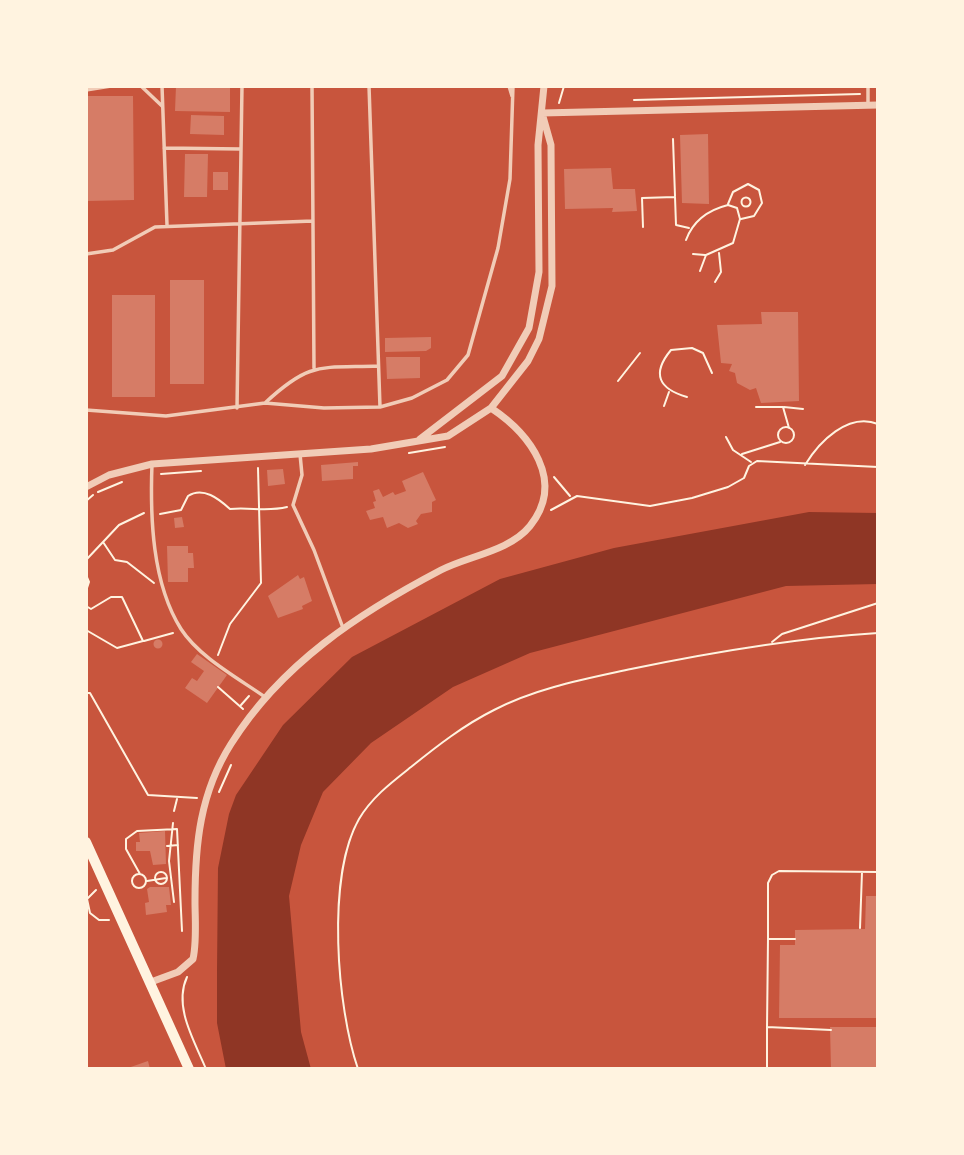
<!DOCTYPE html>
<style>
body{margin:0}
#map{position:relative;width:964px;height:1155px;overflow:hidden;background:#c8553d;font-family:Montserrat,sans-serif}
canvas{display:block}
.frame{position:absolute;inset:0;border:88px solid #fff3e0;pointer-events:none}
</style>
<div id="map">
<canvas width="964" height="1155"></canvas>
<div class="frame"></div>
</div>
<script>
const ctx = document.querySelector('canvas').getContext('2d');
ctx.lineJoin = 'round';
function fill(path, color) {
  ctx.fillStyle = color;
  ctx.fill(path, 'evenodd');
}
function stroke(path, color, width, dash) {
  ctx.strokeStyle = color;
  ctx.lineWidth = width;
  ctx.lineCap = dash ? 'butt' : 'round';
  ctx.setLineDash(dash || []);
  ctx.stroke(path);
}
const water = new Path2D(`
 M 809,512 L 878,513 L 878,584 L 786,586 L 530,653 L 453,687 L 371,743 L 323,792 L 301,845 L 289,896 L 301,1032 L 311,1069 L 226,1069 L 217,1023 L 217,971 L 218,868 L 229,814 L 236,795 L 283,725 L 352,657 L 500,579 L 614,548 Z`);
const building = new Path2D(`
 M 176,86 L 230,86 L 230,112 L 175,111 Z
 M 86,96 L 133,96 L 134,200 L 86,201 Z
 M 191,115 L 224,116 L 224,135 L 190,134 Z
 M 708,134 L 709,204 L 682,203 L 680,135 Z
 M 185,154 L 208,154 L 207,197 L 184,197 Z
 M 611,168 L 613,189 L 635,189 L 637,211 L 612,212 L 613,208 L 565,209 L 564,169 Z
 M 213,172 L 228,172 L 228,190 L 213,190 Z
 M 170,280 L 204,280 L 204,384 L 170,384 Z
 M 112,295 L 155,295 L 155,397 L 112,397 Z
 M 761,312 L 798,312 L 799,401 L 761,403 L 756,388 L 750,390 L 737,383 L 735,373 L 729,371 L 732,364 L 721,363 L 717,325 L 762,324 Z
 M 431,337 L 431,348 L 426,351 L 385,352 L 385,338 Z
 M 386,357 L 420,357 L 420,378 L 387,379 Z
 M 358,462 L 358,466 L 353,466 L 353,479 L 322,481 L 321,465 Z
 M 283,469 L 285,484 L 268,486 L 267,470 Z
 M 423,472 L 436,500 L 432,502 L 432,512 L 421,514 L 416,521 L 418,524 L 408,528 L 399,523 L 387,528 L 383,517 L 370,520 L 366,511 L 375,508 L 373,502 L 376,501 L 373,491 L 379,489 L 383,497 L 393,492 L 395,495 L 406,491 L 402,481 Z
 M 182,517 L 184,527 L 175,528 L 174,518 Z
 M 167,546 L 188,546 L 188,553 L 193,553 L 194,568 L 188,568 L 188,582 L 168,582 Z
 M 298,575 L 300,579 L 304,577 L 312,601 L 302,606 L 303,609 L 278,618 L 268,596 Z
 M153.5 644a4.5 4.5 0 1 1 9 0a4.5 4.5 0 1 1-9 0Z
 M 197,654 L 227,675 L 207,703 L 185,688 L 192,678 L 197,681 L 204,671 L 191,662 Z
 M 165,831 L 166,864 L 153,865 L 150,851 L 136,851 L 136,842 L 140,842 L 139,833 Z
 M 150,887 L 169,887 L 171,905 L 166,905 L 167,912 L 146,915 L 145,903 L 149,902 L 147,889 Z
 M 866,896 L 878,896 L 878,1018 L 779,1018 L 780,945 L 795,945 L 795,930 L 865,929 Z
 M 830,1027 L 878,1027 L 878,1069 L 831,1069 Z
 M 148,1061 L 150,1069 L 125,1069 Z`);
const path = new Path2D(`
 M 634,100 L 860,94
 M 559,103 L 564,86
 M 673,139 L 675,196
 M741.5 202a4.5 4.5 0 1 1 9 0a4.5 4.5 0 1 1-9 0Z
 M 728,204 L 733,192 L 748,184 L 759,190 L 762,203 L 754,216 L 741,219
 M 643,227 L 642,198 L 675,197 L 676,225 L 689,228
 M 686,240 C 693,221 708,210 728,205 L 737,208 L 740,219 L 733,243 L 706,255 L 700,271
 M 693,254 L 705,255
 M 715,282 L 721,272 L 719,253
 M 618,381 L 640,353
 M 687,397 C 659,389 651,374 671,350 L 692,348 L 703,353 L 712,373
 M 664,406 L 669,392
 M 756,407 L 783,407 L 789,428
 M 784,407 L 803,409
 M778 435a8 8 0 1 1 16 0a8 8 0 1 1-16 0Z
 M 726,437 L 733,450 L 751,462
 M 409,453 L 445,447
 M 742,454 L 780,442
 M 805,465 C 819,442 848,412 878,424
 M 161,474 L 201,471
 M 554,477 L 570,496
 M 98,492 L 122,482
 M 86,501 L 93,495
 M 551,510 L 577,496 L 650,506 L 692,498 L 728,487 L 744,478 L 749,466 L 757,461 L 878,467
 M 160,514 L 181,510 L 188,496 C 203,486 219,499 230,509 C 250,507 267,512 287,507
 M 103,542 L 119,525 L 144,513
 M 86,560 L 103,542 L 115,560 L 127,562 L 154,583
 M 86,575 L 89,582 L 86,591
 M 86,606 L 91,609 L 111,597 L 122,597 L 143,641 L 117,648 L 86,630
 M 144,641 L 173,633
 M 772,642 L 782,634 L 878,603
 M 218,655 L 230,624 L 261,583 L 258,468
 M 218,687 L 243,709
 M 86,693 L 90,693 L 148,795 L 197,798
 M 241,705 L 249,696
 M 219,792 L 231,765
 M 174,811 L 177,799
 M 173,823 L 169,861 L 174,902
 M 167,846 L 178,845
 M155 878a6 6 0 1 1 12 0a6 6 0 1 1-12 0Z
 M132 881a7 7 0 1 1 14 0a7 7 0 1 1-14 0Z
 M 140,874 L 126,849 L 126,839 L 137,831 L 177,829 L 182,931
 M 147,881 L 166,878
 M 96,890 L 87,899 L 90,913 L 99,920 L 109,920
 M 860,928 L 862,872
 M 768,939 L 768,883 L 772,875 L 779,871 L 878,872
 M 187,977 C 173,1007 195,1042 206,1069
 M 767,1027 L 768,939 L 795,939
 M 358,1069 C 337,1008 326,877 359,819 C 372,797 392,782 411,767 C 437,746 464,725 494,710 C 536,688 585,679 631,669 C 713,652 795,638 878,633
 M 767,1069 L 767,1027 L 831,1030`);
const service = new Path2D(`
 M 141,86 L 162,106
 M 162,86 L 167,225
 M 312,86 L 314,368
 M 369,86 L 380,407
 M 509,86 L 512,96
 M 868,86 L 868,105
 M 86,90 L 111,86
 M 164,148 L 241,149
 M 86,254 L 113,250 L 155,227 L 313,221
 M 265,403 C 310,361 320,368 378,366
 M 237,408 L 242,86
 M 86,410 L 166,416 L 265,403 L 324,408 L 380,407 L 412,398 L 447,380 L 468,355 L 498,248 L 510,179 L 513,86
 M 300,454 L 302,475 L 293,505 L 314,550 L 343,628
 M 152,464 C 150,517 152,583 181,629 C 199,657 238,678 265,697`);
const minor = new Path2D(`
 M 542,113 L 878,105
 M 420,439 L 502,376 L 529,328 L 539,272 L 538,145 L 544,86
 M 86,487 L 109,475 L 152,464 L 371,449 L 448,436 L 491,408 L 528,361 L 539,339 L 552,286 L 551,145 L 542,113
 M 151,982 L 178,972 L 193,959 C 197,941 195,920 195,901 C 195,844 200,793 231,744 C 281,664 359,613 441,570 C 468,556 510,551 530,526 C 566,481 530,434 491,408`);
const secondary = new Path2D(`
 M 86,842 L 189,1069`);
fill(water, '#8f3625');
fill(building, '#d67c66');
stroke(path, '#fff3e0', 2);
stroke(service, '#f1ccb7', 3.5);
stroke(minor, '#f1ccb7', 7);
stroke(secondary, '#fff3e0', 10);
</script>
